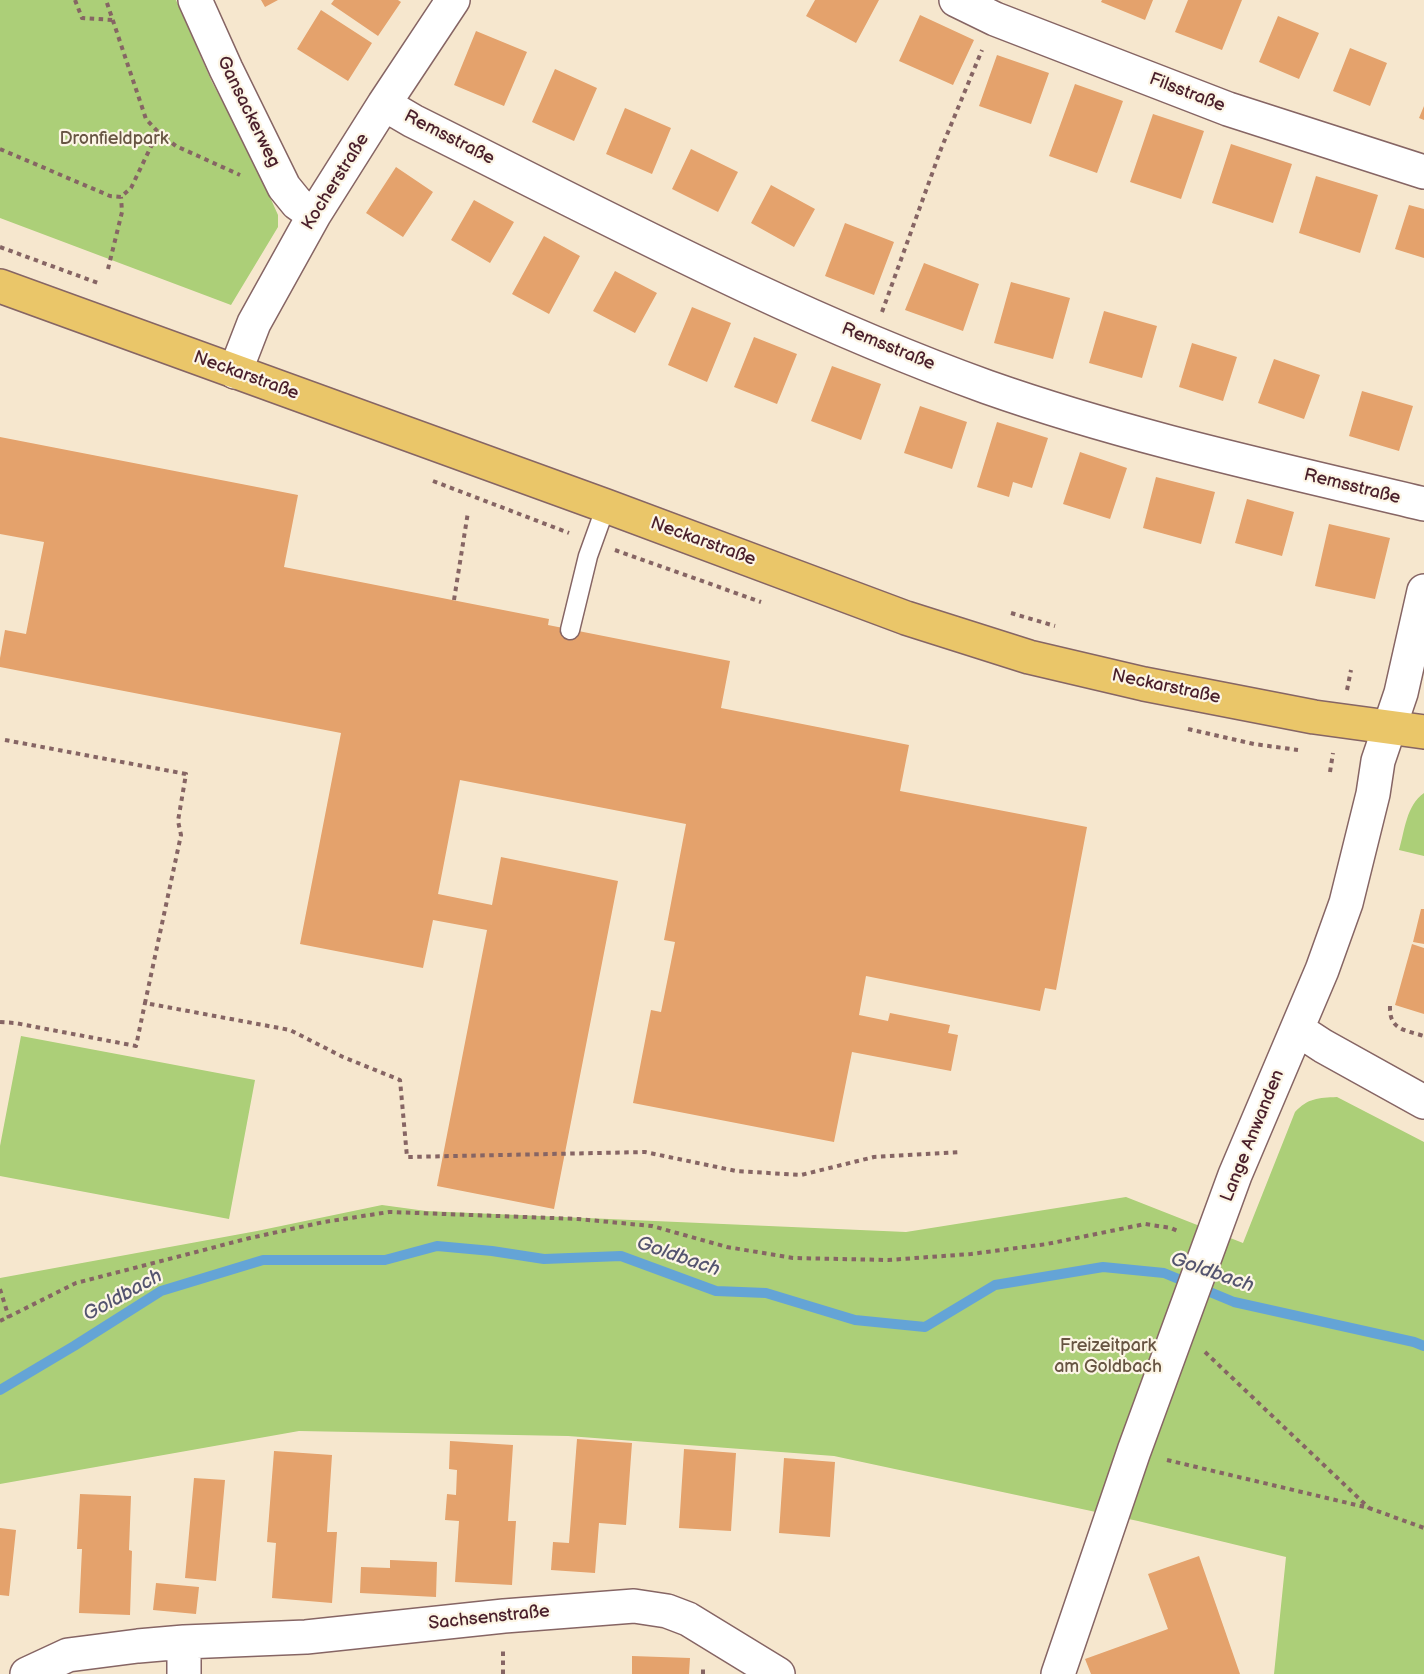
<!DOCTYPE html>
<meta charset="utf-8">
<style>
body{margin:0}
canvas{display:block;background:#f6e7ce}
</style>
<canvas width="1424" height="1674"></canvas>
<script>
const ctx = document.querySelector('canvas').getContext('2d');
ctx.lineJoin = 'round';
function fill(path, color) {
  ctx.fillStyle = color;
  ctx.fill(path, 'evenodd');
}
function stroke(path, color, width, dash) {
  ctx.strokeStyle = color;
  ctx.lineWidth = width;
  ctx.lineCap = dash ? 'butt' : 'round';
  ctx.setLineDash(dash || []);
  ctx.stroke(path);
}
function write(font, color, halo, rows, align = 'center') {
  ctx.font = font + ' "Balsamiq Sans",sans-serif';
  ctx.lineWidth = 4.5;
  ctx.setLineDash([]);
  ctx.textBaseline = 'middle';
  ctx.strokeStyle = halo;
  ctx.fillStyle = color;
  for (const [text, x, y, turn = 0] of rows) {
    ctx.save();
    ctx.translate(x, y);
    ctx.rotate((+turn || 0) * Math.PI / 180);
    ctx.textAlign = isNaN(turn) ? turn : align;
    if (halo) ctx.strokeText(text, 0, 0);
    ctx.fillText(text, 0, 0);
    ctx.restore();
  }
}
const green = new Path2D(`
 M 0,0 L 176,0 L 212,82 L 253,159 L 278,215 L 278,227 L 231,305 L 0,218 Z
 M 1424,793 L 1424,856 L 1399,850 C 1405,830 1406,806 1424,793 Z
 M 21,1036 L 255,1080 L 229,1219 L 0,1176 L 0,1146 Z
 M 1337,1097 L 1424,1142 L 1424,1674 L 1274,1674 L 1286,1557 L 1138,1521 L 834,1456 L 568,1436 L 299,1431 L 0,1484 L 0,1278 L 257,1231 L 382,1205 L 426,1211 L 906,1232 L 1126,1197 L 1243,1243 L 1295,1112 C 1308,1098 1318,1098 1337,1097 Z`);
const stream = new Path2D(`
 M 0,1390 L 74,1346 L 161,1291 L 263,1260 L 385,1260 L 437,1246 L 492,1251 L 544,1259 L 621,1256 L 716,1291 L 766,1293 L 855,1320 L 925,1327 L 995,1285 L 1103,1267 L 1164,1273 L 1234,1302 L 1414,1342 L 1424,1346`);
const building = new Path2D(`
 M 261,0 L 278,0 L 265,7 Z
 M 334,0 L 398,0 L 401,2 L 378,36 L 331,4 Z
 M 815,0 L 879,0 L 856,43 L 806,16 Z
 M 1102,0 L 1153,0 L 1145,20 L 1101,2 Z
 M 1188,0 L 1242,0 L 1222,50 L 1175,32 Z
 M 321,10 L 372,43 L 348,81 L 297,49 Z
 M 920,15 L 974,40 L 953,85 L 899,61 Z
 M 1278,16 L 1319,33 L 1299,79 L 1259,62 Z
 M 476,31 L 527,52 L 504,106 L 454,85 Z
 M 1350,48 L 1387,63 L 1370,106 L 1333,91 Z
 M 997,55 L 1049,73 L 1031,124 L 979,106 Z
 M 555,69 L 597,88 L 574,141 L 532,122 Z
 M 1075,84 L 1123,101 L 1097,173 L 1049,156 Z
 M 1424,106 L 1424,120 L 1419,118 Z
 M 625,108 L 671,128 L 652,174 L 606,154 Z
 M 1153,114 L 1204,131 L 1181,199 L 1130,182 Z
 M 1231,144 L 1292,164 L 1273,223 L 1212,203 Z
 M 691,149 L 738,172 L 718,212 L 672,189 Z
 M 396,167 L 433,192 L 403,237 L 366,213 Z
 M 1316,176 L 1378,195 L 1360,253 L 1299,233 Z
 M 771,185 L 815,209 L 794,247 L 751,223 Z
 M 474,200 L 514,222 L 490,263 L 451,240 Z
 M 1409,205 L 1424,209 L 1424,258 L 1395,249 Z
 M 845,223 L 894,242 L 874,295 L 825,276 Z
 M 544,236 L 580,256 L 549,314 L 512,294 Z
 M 924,263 L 979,284 L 963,331 L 905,310 Z
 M 615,271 L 657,293 L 635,333 L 593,311 Z
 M 1011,282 L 1070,298 L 1053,359 L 994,343 Z
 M 692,307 L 731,323 L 707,382 L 668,365 Z
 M 1104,311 L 1157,326 L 1142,378 L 1089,363 Z
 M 754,337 L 797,354 L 777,404 L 734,387 Z
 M 1192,343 L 1237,357 L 1223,401 L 1179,387 Z
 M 1274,359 L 1320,375 L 1304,419 L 1258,403 Z
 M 832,366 L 881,384 L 861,440 L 811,421 Z
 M 1362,391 L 1413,406 L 1399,451 L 1349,436 Z
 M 920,406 L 967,422 L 952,469 L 904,453 Z
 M 997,422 L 1048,438 L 1032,488 L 1013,482 L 1009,497 L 977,487 Z
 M 0,437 L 298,495 L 284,567 L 549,619 L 548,625 L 730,661 L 721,708 L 909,745 L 900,791 L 1087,827 L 1056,990 L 1045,988 L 1040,1011 L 866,976 L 859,1015 L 888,1021 L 890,1013 L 950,1025 L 948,1033 L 958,1035 L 951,1071 L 852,1052 L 834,1142 L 633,1103 L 651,1010 L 661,1012 L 675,942 L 664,940 L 686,824 L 460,780 L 438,894 L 492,905 L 501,857 L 618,881 L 554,1209 L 437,1186 L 487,930 L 433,920 L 423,968 L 300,944 L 341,733 L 0,667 L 0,658 L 5,630 L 26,634 L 44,542 L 0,534 Z
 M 1080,452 L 1127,468 L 1110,519 L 1063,504 Z
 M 1156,477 L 1215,492 L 1201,544 L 1143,528 Z
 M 1247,499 L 1294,512 L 1282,556 L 1235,543 Z
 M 1329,524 L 1390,538 L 1375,599 L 1315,586 Z
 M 1421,909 L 1424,909 L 1424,944 L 1413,942 Z
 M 1412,944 L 1424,948 L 1424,1014 L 1395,1005 Z
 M 577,1439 L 632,1443 L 626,1525 L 599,1523 L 595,1573 L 551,1570 L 553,1542 L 569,1543 Z
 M 450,1441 L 513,1445 L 508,1521 L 516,1521 L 512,1585 L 455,1582 L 459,1521 L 445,1520 L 447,1494 L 456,1495 L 457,1470 L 449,1469 Z
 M 684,1449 L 736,1453 L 731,1531 L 679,1528 Z
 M 274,1451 L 332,1455 L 327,1532 L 337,1532 L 332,1603 L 272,1598 L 276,1543 L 267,1542 Z
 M 784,1458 L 835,1462 L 830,1537 L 779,1533 Z
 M 194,1478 L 225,1480 L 216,1581 L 185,1578 Z
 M 80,1494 L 131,1496 L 129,1550 L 132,1551 L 130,1615 L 79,1613 L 82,1549 L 77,1549 Z
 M 0,1528 L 16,1530 L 9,1596 L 0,1595 Z
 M 1199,1556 L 1240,1674 L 1091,1674 L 1085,1659 L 1168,1629 L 1148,1574 Z
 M 390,1560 L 437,1562 L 436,1597 L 360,1593 L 361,1567 L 390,1568 Z
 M 156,1583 L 199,1587 L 196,1614 L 153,1610 Z
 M 632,1656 L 690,1658 L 689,1674 L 632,1674 Z`);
const path = new Path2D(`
 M 75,0 L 82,18 L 113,20
 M 158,132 L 176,146 L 240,175
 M 0,149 L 110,196 L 121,197 L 131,188 L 158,132 L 146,119 L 106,0
 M 0,247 L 98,283
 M 108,269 L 122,212 L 121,197
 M 882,312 L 941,149 L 982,50
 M 433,481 L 569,533
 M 615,550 L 761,602
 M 454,600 L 468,512
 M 1011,613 L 1055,626
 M 1347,690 L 1351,670
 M 1188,729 L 1254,744 L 1298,750
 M 5,740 L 186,774 L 178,821 L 181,835 L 145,1003 L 290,1030 L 343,1057 L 400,1080 L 407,1157 L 645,1152 L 736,1171 L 801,1175 L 874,1157 L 961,1152
 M 1330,772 L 1333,753
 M 1390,1006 C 1389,1030 1405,1030 1424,1036
 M 0,1022 L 15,1023 L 136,1046 L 145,1003
 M 0,1289 L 9,1318
 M 0,1321 L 76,1283 L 250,1238 L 324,1222 L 389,1212 L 578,1219 L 652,1226 L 727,1247 L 793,1258 L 888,1260 L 971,1254 L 1047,1244 L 1145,1224 L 1171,1228 L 1180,1232
 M 1205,1352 L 1369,1508
 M 1167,1460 L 1369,1508 L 1424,1528
 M 503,1674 L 503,1650
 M 703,1674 L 703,1666`);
const service = new Path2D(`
 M 570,630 L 588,556 L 606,506`);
const minor = new Path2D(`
 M 195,0 L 226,69 L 284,187 L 297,203 L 314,215
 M 956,0 L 995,19 L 1228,109 L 1424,172
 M 384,104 L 413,121 C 602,215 788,315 987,387 C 1129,437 1278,469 1424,504
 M 235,372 L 254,323 L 314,215 L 384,104 L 453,0
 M 1297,1029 L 1323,1046 L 1424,1102
 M 27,1674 L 68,1655 L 138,1646 L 184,1642 L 306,1637 L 504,1616 L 634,1606 L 667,1611 L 688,1619 L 778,1674
 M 184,1674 L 184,1642
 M 1058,1674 L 1134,1451 L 1235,1175 L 1322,970 L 1346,903 L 1373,794 L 1378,761 L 1401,693 L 1424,591`);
const primary = new Path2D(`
 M 0,286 L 606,506 L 906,618 L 1029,657 L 1144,684 L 1314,717 L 1424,732`);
const streetNames = [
 ["Filsstraße",1187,93,21],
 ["Gansackerweg",248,112,64],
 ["Remsstraße",449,138,27],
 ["Kocherstraße",336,182,-58],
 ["Remsstraße",888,347,22],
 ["Neckarstraße",246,376,20],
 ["Remsstraße",1352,487,14],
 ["Neckarstraße",703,542,20],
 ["Neckarstraße",1166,687,12],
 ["Lange Anwanden",1253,1136,-68],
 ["Sachsenstraße",489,1618,-6]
];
const parkNames = [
 ["Dronfieldpark",114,139],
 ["Freizeitpark",1108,1346],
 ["am Goldbach",1108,1367]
];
const waterNames = [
 ["Goldbach",678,1257,19],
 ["Goldbach",1212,1273,19],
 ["Goldbach",123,1296,-29]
];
fill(green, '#accf78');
stroke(stream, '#64a4d6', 10);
fill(building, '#e4a26c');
stroke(service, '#866564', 21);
stroke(minor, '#866564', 36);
stroke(primary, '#866564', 36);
stroke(path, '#866564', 4, [4.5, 4.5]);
stroke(service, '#fff', 18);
stroke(minor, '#fff', 33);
stroke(primary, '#eac669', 33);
write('18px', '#4a1f2b', '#fcf5e5', streetNames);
write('18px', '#675442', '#fcf5e5', parkNames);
write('italic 20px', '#54546f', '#fcf5e5', waterNames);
</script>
